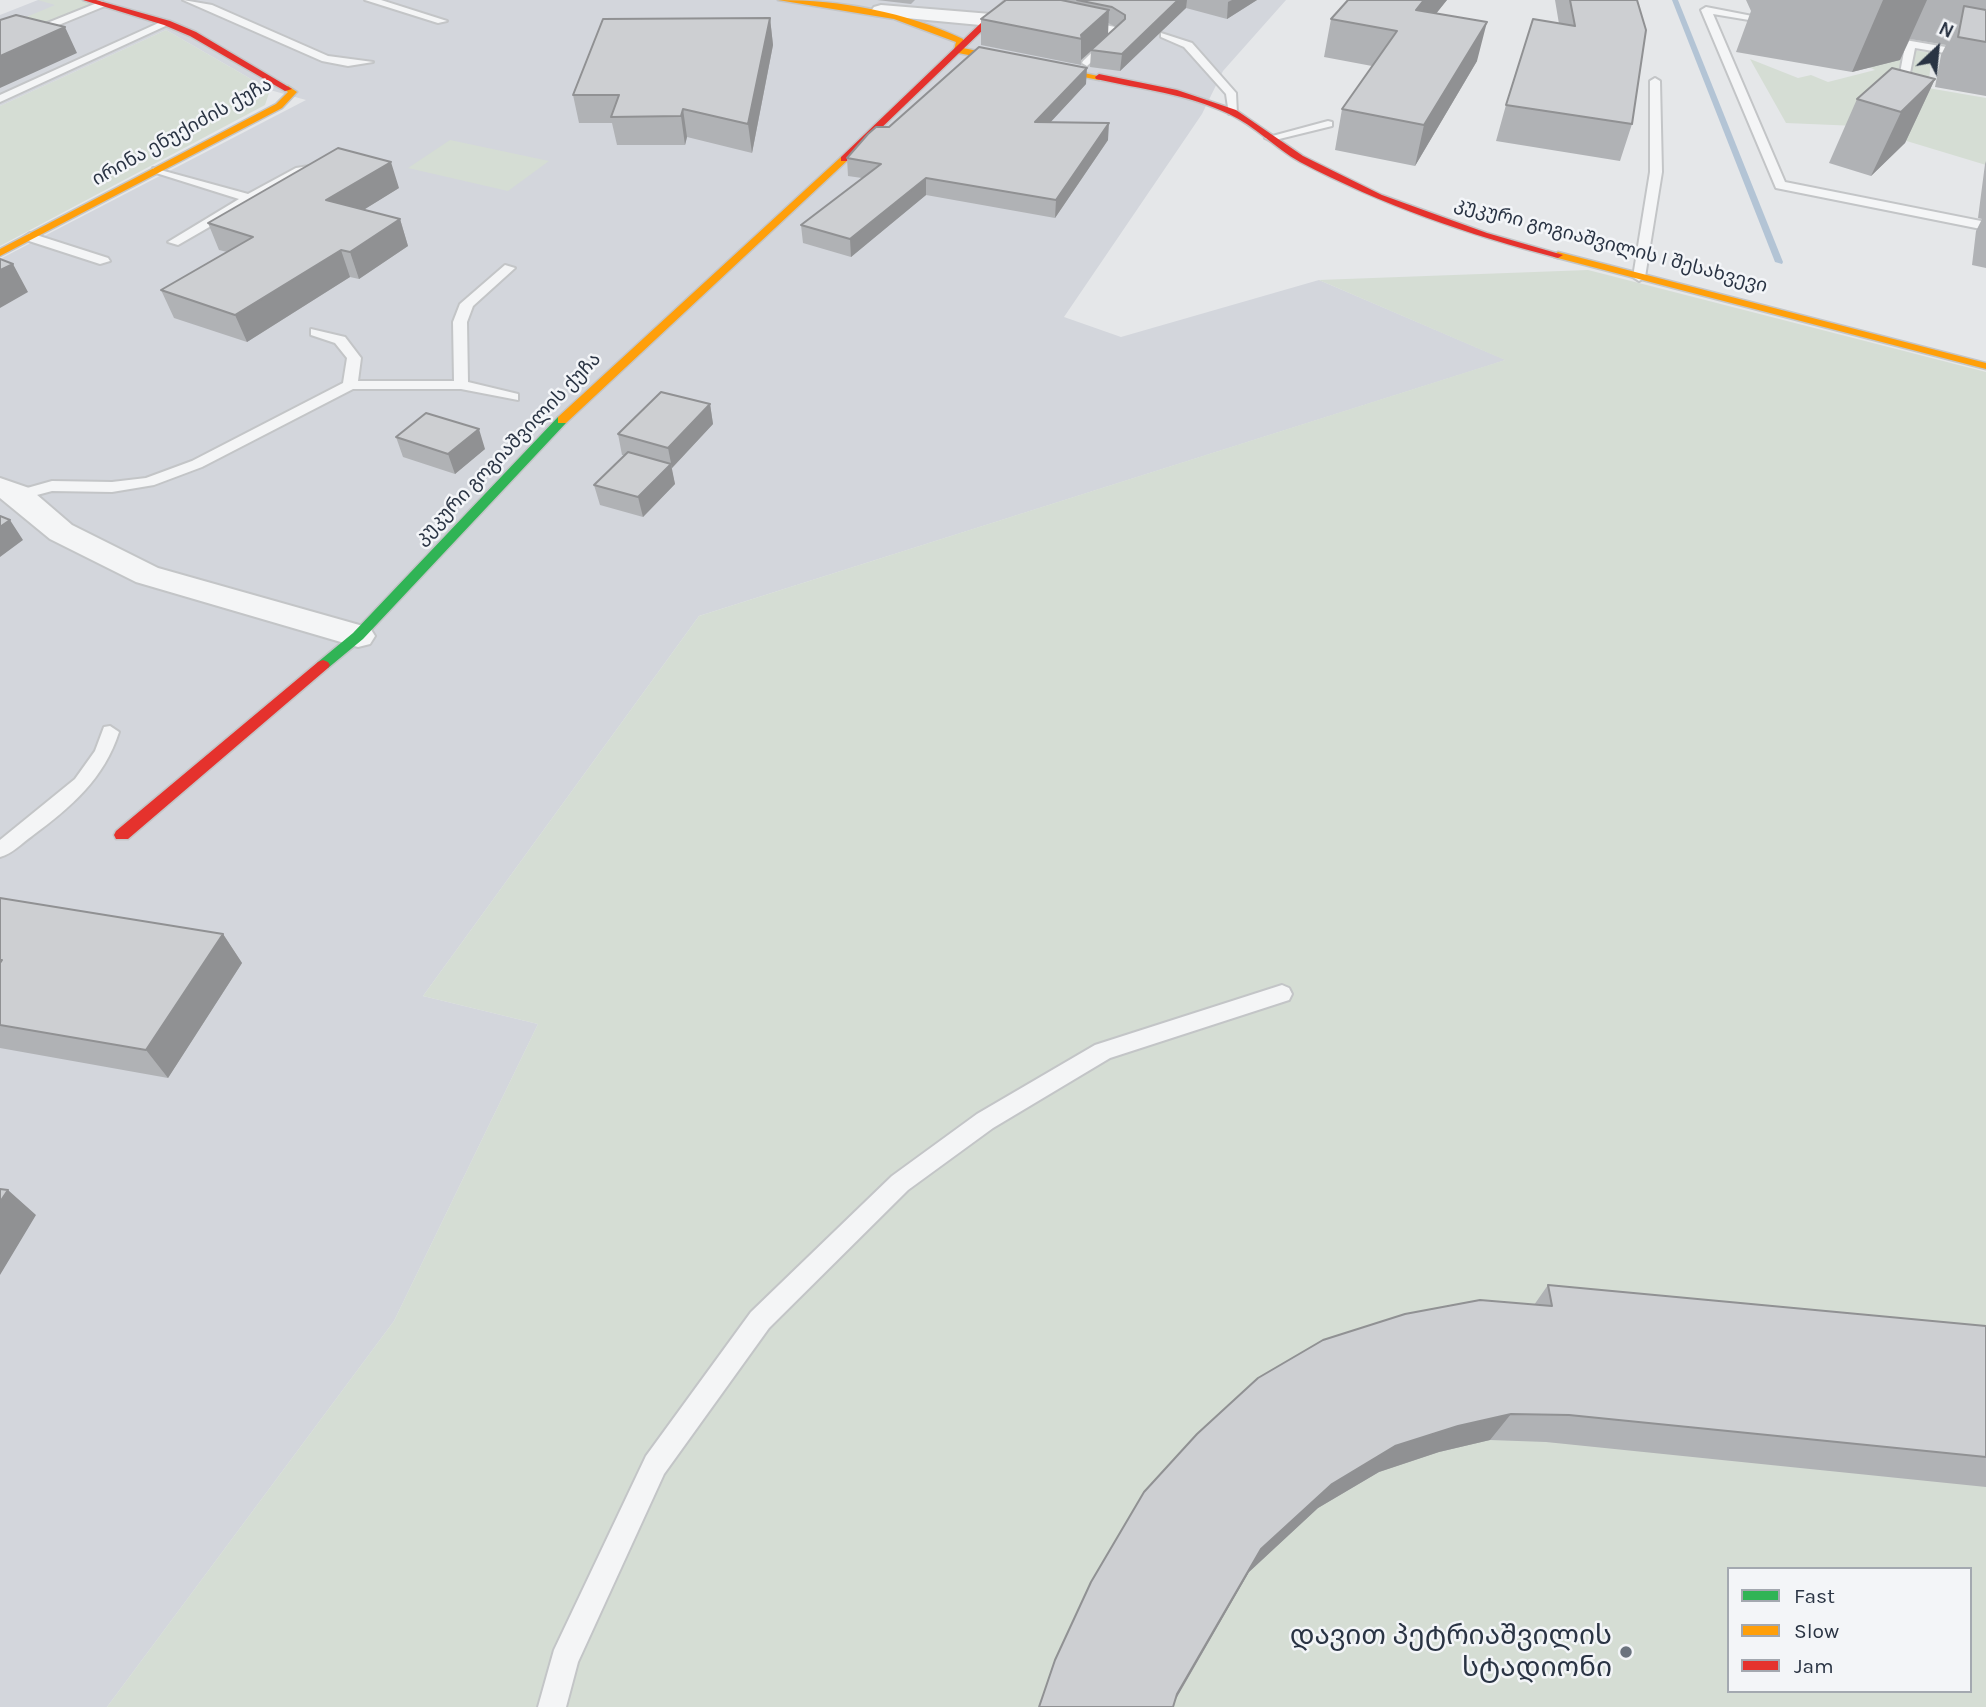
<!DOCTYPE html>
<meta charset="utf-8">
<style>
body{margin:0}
#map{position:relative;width:1986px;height:1707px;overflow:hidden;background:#e5e7e9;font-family:Karla,sans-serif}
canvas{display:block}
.legend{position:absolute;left:1727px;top:1567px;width:245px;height:126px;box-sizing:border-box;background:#f3f5f8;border:2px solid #a3a8b0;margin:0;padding:9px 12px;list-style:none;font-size:21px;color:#2a3444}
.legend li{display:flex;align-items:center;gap:14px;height:35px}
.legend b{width:35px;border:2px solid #a3a8b0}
.north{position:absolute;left:1902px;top:14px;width:70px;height:70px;-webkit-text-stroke:5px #f3f5f8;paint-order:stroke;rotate:26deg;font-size:19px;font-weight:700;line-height:28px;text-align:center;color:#2a3444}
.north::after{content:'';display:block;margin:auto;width:24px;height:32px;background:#2a3444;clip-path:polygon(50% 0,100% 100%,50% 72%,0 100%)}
</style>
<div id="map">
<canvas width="1986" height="1707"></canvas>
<ul class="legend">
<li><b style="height:9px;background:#30b455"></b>Fast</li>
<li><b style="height:9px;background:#ff9f0a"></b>Slow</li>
<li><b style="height:9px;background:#e5322d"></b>Jam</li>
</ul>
<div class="north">N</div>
</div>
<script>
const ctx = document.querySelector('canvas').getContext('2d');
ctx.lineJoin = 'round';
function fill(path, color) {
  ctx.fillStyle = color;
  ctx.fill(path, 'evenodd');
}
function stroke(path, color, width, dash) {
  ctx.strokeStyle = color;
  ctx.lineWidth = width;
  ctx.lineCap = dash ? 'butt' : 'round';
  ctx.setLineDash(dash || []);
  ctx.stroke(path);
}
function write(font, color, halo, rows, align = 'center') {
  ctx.font = font + ' Karla,"Noto Sans Georgian",sans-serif';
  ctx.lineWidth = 5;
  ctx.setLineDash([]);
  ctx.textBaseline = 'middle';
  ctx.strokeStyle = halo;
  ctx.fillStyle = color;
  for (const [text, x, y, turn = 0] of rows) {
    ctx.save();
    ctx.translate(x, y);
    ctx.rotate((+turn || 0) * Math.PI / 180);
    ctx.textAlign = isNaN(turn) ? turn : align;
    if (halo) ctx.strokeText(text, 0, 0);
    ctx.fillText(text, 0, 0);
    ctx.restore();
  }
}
const built = new Path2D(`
 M 38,0 L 1286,0 L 1223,71 L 1202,114 L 1064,317 L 1121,337 L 1319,280 L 1506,360 L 699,616 L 423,996 L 538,1024 L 394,1321 L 107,1707 L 0,1707 L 0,259 L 306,100 L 270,90 L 166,30 L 0,106 L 0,15 Z`);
const green = new Path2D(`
 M 38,0 L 79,0 L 93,3 L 0,43 L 0,28 L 55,5 Z
 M 166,30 L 270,90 L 265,105 L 0,246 L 0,106 Z
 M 1850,40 L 1932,53 L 1928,88 L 1986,98 L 1986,165 L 1857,126 L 1786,123 L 1750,59 L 1798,78 L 1811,75 L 1828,82 L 1875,70 L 1846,56 Z
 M 450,140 L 549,161 L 508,191 L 408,168 Z
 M 1588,270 L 1986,372 L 1986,1707 L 107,1707 L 394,1321 L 538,1024 L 423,996 L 699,616 L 1505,360 L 1319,280 ZM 1729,1569 L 1970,1569 L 1970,1691 L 1729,1691 Z`);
const stream = new Path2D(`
 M 1672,0 L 1678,0 L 1783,262 L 1782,264 L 1775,262 Z`);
const lane = new Path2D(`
 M 183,0 L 212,5 L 328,56 L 373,62 L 348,66 L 322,61 Z
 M 365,0 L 381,0 L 447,21 L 438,23 Z
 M 102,1 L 105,6 L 0,49 L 0,42 Z
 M 1706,7 L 1778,21 L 1773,24 L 1713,14 L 1785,182 L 1986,222 L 1986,230 L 1776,188 L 1701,10 Z
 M 1082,20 L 1115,27 L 1122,34 L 1087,66 L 1082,63 L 1083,61 L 1111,34 L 1078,25 L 1078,21 Z
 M 163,21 L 172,23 L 0,102 L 0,95 Z
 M 1161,33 L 1192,43 L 1236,93 L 1237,114 L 1229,114 L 1226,94 L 1184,47 L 1161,37 Z
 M 1882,36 L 1986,54 L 1986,60 L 1915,48 L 1910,73 L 1905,76 L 1900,73 L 1905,46 L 1878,41 L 1877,39 Z
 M 1655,78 L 1660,81 L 1662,172 L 1645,277 L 1639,281 L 1633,277 L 1650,172 L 1650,81 Z
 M 1328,121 L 1332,122 L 1332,126 L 1271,141 L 1265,138 Z
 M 316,165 L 320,166 L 320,170 L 303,173 L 178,245 L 168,242 L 239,199 L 153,172 L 153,168 L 248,194 L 296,168 Z
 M 30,233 L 108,258 L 110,261 L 100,264 L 26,240 L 24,237 Z
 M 505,265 L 515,268 L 473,306 L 467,322 L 468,382 L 518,394 L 518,400 L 461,389 L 353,389 L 202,467 L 154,485 L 112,492 L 52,491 L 18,500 L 10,495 L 13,492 L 52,481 L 112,482 L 146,478 L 192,461 L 343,383 L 347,358 L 335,343 L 311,335 L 311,329 L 345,337 L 361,358 L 358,381 L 454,381 L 453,322 L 460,304 Z
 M 110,726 L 119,732 C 104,779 71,807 32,836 C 22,843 12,854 0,857 L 0,840 L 75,779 L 95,751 L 104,727 Z
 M 1282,985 L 1289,988 L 1292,994 L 1289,1000 L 1110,1058 L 993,1128 L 908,1190 L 769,1328 L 664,1474 L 578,1662 L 566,1707 L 538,1707 L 554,1650 L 646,1456 L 751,1312 L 892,1176 L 977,1114 L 1095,1045 Z`);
const street = new Path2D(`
 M 881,5 L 991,14 L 1001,20 L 991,26 L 874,15 L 871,11 L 874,7 Z
 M 0,478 L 29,488 L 72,525 L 158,568 L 370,628 L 375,636 L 370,644 L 358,647 L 136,582 L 50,539 L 0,498 Z`);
const fast = new Path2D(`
 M 562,416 L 566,417 L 566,423 L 363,639 L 328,668 L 318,668 L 316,665 L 318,662 L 353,633 L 558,417 Z`);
const slow = new Path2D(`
 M 778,0 C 842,0 905,12 963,39 L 963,48 L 1103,77 L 1099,80 L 958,53 L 954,50 L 956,42 L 894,19 Z
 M 288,86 L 297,92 L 282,108 L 0,256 L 0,249 L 276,104 L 288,92 L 284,89 Z
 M 841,157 L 849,159 L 566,423 L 558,423 L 558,417 Z
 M 1558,252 L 1986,363 L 1986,369 L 1554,257 L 1553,255 Z`);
const jam = new Path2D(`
 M 83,0 L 96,0 L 170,21 L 196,32 L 292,89 L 285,91 L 190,36 L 164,25 Z
 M 1005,0 L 1014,0 L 847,161 L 841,161 L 841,157 Z
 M 1099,74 L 1177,90 L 1236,110 L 1303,156 L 1382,195 L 1487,233 L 1563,255 L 1558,258 C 1468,235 1382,205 1300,162 C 1275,148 1255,126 1229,114 C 1188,94 1140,89 1096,79 L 1095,77 Z
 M 323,660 L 328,662 L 330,665 L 328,668 L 128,839 L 116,839 L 114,835 L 116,831 L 318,662 Z`);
const wall = new Path2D(`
 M 877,0 L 915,0 L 911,4 Z
 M 1006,0 L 1257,0 L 1227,19 L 1186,8 L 1120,71 L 1090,67 L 1091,51 L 1081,60 L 1081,65 L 981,45 L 981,19 ZM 1108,23 L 1116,27 L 1108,34 Z
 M 1348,0 L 1447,0 L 1436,13 L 1477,61 L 1415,166 L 1335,150 L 1342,109 L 1372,66 L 1324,57 L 1331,19 Z
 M 1555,0 L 1637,0 L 1632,124 L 1620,161 L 1496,141 L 1506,105 L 1559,24 Z
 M 1746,0 L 1986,0 L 1986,96 L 1935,87 L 1941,55 L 1946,45 L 1910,39 L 1900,60 L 1852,72 L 1736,52 L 1751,11 Z
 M 770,18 L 773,45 L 752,153 L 687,137 L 685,145 L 617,145 L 612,123 L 579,123 L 573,95 Z
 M 1935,79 L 1905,143 L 1871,176 L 1829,163 L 1857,99 Z
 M 1086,84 L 1050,122 L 1108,140 L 1055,218 L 926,195 L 851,257 L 803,243 L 801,225 L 862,178 L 848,176 L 847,158 L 889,127 Z
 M 1986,161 L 1986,268 L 1972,265 L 1976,231 L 1982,219 L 1978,218 L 1985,164 Z
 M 399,188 L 363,210 L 400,219 L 408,246 L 359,279 L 350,277 L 247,342 L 174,318 L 161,290 L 227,252 L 219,250 L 208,223 Z
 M 710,404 L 713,424 L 672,468 L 671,468 L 675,484 L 643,517 L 600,505 L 594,485 L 624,455 L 622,455 L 618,434 Z
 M 396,437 L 485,449 L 455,474 L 403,457 Z
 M 0,898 L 223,934 L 242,963 L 168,1078 L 0,1048 Z
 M 1548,1285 L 1986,1326 L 1986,1487 L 1546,1442 L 1490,1440 L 1439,1452 L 1379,1472 L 1318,1508 L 1249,1572 L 1176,1699 L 1039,1707 L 1534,1305 Z`);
const shadedWall = new Path2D(`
 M 1178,0 L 1187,0 L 1186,8 L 1120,71 L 1122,54 Z
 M 1232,0 L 1257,0 L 1227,19 L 1228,2 Z
 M 1424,0 L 1447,0 L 1408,49 L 1416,10 Z
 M 1883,0 L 1927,0 L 1900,60 L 1852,72 Z
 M 1109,10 L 1108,36 L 1091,50 L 1091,51 L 1081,60 L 1081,35 Z
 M 770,18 L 773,45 L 752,153 L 748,124 Z
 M 1487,22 L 1477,61 L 1415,166 L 1424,125 Z
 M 65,27 L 77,53 L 0,88 L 0,56 Z
 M 1087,68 L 1086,84 L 1035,139 L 1035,122 Z
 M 1935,79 L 1905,143 L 1871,176 L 1901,112 Z
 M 683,109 L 687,137 L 685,145 L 681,116 Z
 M 1109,123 L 1108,140 L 1055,218 L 1056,200 Z
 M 391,162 L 399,188 L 336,227 L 326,200 Z
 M 926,178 L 926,195 L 851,257 L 850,239 Z
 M 400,219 L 408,246 L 359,279 L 350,252 Z
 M 341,250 L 350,277 L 247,342 L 235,315 Z
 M 13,264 L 28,292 L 0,308 L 0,270 Z
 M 710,404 L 713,424 L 672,468 L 668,448 Z
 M 479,429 L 485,449 L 455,474 L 448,454 Z
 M 671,464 L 675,484 L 643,517 L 638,497 Z
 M 10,520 L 23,540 L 0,557 L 0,527 Z
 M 223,934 L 242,963 L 168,1078 L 146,1050 Z
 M 8,1190 L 36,1215 L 0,1275 L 0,1202 Z
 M 1511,1414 L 1490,1440 L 1439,1452 L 1379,1472 L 1318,1508 L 1249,1572 L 1171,1707 L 1177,1694 L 1261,1549 L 1332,1484 L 1395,1446 L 1458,1426 Z`);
const building = new Path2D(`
 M 1006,0 L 1061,0 L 1109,10 L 1081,35 L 1082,39 L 981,19 Z
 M 1077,0 L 1178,0 L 1122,54 L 1091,50 L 1125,19 L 1125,15 L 1112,7 Z
 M 1348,0 L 1424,0 L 1416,10 L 1487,22 L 1424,125 L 1342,109 L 1397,31 L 1331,19 Z
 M 1570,0 L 1637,0 L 1646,30 L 1632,124 L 1506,105 L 1533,19 L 1575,26 Z
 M 1964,6 L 1986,10 L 1986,42 L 1958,37 Z
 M 16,15 L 65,27 L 0,56 L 0,20 Z
 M 770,18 L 748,124 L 683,109 L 681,116 L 611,117 L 619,95 L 573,95 L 603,19 Z
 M 979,47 L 1087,68 L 1035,122 L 1109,123 L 1056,200 L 926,178 L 850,239 L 801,225 L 881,164 L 847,158 L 868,134 L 876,127 L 889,127 Z
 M 1892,68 L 1935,79 L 1901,112 L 1857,99 Z
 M 338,148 L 391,162 L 326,200 L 400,219 L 350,252 L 341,250 L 235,315 L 161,290 L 253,237 L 208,223 Z
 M 0,259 L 13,264 L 0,270 Z
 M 661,392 L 710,404 L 668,448 L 618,434 Z
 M 426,413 L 479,429 L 448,454 L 396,437 Z
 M 628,452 L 671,464 L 638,497 L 594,485 Z
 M 0,516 L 10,520 L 0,527 Z
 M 0,898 L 223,934 L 146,1050 L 0,1025 L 0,963 L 2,960 L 0,960 Z
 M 0,1189 L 8,1190 L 0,1202 Z
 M 1548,1285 L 1986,1326 L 1986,1457 L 1569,1415 L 1511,1414 L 1458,1426 L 1395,1446 L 1332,1484 L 1261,1549 L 1177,1694 L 1173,1707 L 1039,1707 L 1055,1660 L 1091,1582 L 1144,1492 L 1197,1434 L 1258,1378 L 1323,1340 L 1405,1314 L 1480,1300 L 1552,1306 Z`);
const markers = [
 [1626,1652,7,"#6b737e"]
];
const farStreetnames = [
 ["ირინა ენუქიძის ქუჩა",182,132,-29],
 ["კუკური გოგიაშვილის I შესახვევი",1611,245,15],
 ["კუკური გოგიაშვილის ქუჩა",508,449,-46]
];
const nearPoinames = [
 ["დავით პეტრიაშვილის",1612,1636],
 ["სტადიონი",1612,1668]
];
fill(built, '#d3d6dc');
fill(green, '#d5ddd4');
fill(stream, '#b3c4d5');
stroke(lane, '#c3c5c7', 4);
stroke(street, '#c3c5c7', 4);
stroke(fast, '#c3c5c7', 3);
stroke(slow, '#c3c5c7', 3);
stroke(jam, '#c3c5c7', 3);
fill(lane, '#f4f5f6');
fill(street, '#f4f5f6');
fill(fast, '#30b455');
fill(slow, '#ff9f0a');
fill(jam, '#e5322d');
fill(wall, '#b0b2b5');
fill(shadedWall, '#909193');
fill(building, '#cdcfd2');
stroke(building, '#909193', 2);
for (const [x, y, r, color] of markers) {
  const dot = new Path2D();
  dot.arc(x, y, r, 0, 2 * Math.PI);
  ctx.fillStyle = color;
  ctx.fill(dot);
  stroke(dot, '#f3f5f8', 2.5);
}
write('19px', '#2a3444', '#f3f5f8', farStreetnames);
write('28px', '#2a3444', '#f3f5f8', nearPoinames, 'right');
</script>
